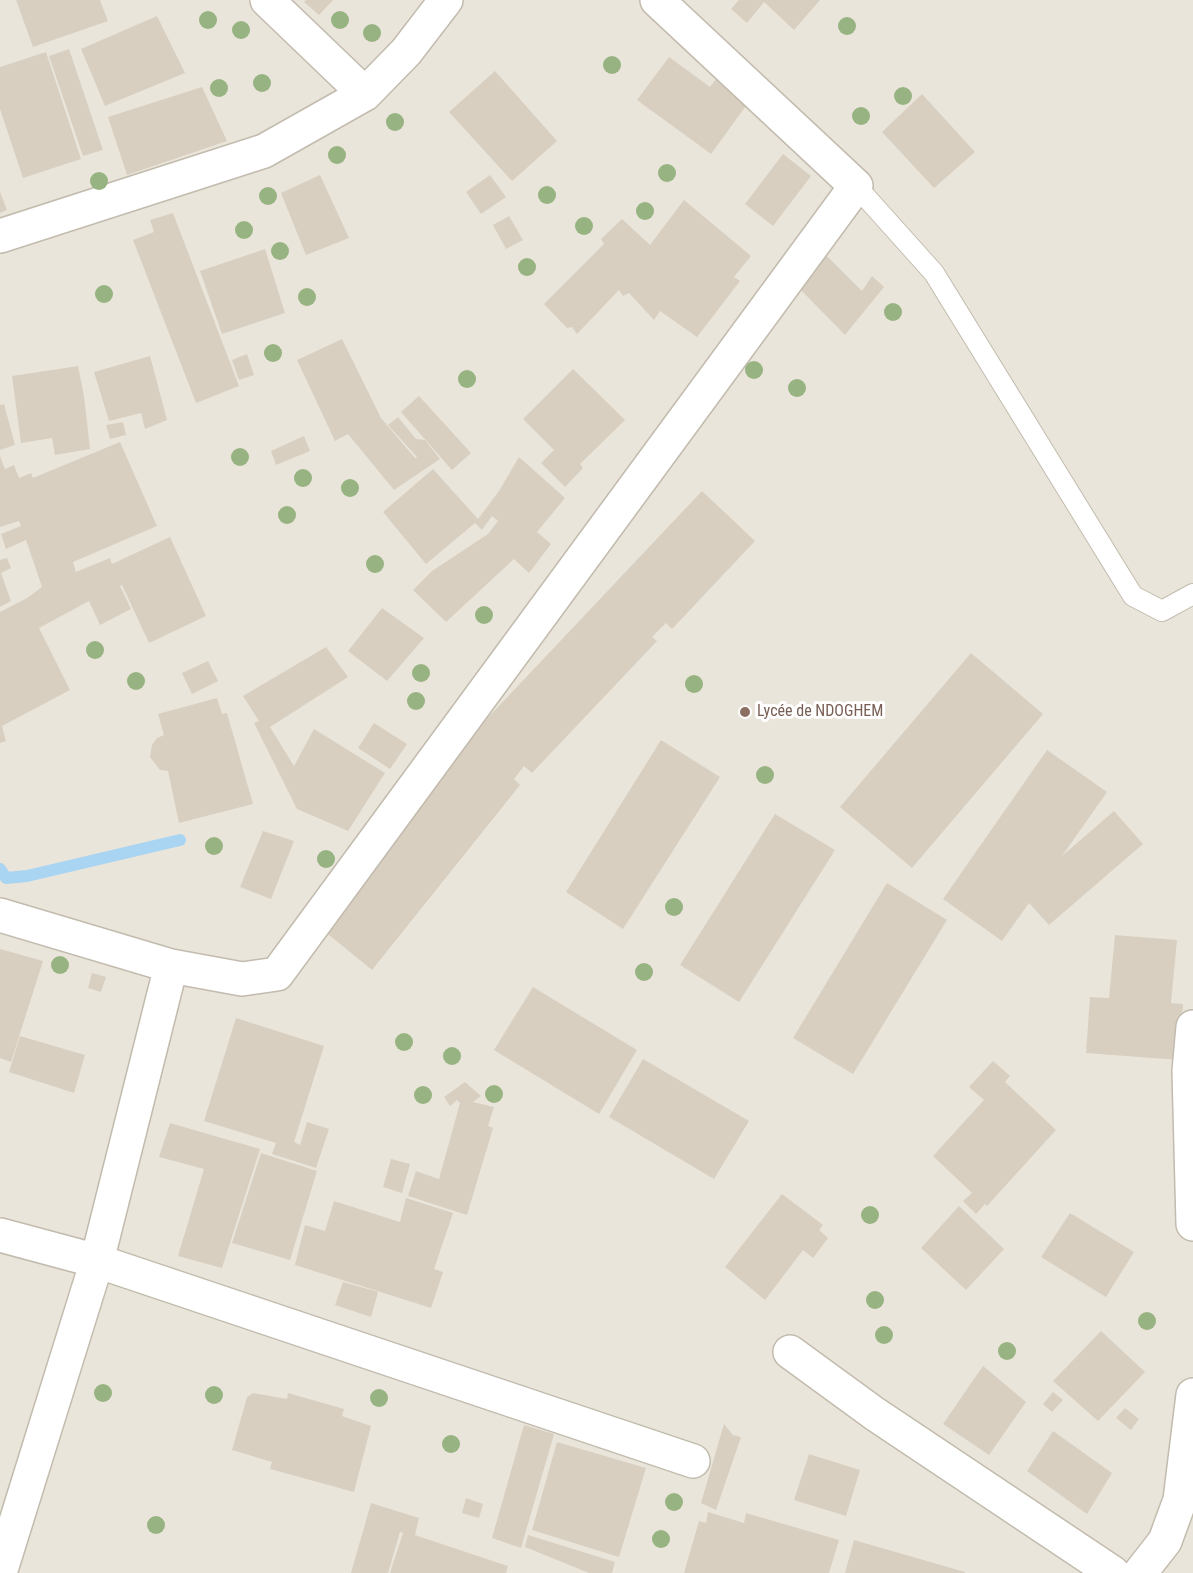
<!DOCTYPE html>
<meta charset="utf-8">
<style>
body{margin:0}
canvas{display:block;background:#f6f3ec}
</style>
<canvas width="1193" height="1573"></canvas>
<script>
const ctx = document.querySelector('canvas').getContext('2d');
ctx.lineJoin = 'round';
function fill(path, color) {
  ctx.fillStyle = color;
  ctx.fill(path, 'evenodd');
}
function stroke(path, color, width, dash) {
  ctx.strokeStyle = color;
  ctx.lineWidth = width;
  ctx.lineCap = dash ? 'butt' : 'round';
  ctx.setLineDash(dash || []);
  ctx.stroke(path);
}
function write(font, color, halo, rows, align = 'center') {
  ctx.font = font + ' "Roboto Condensed",sans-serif';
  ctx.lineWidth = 6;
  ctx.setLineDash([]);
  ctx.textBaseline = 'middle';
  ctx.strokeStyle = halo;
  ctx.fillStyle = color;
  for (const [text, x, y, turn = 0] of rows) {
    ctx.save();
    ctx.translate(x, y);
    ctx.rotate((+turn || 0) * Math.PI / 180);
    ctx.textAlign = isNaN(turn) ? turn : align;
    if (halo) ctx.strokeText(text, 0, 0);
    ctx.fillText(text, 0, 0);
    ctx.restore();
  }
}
const residential = new Path2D(`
 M 0,0 L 1193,0 L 1193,1573 L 0,1573 Z`);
const stream = new Path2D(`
 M 0,869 L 6,878 L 27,876 L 180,840`);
const building = new Path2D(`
 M 16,0 L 100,0 L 108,21 L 33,47 Z
 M 306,0 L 333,0 L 319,15 L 304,2 Z
 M 739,0 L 820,0 L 794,30 L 764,2 L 747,23 L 731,9 Z
 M 157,16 L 185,73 L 105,106 L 81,49 Z
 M 69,49 L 103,150 L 83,156 L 49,56 Z
 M 46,52 L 81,159 L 23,178 L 0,109 L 0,67 Z
 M 669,57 L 710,87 L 716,79 L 748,103 L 711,154 L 637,100 Z
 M 495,71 L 557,141 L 512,181 L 449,112 Z
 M 202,87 L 227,141 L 127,175 L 108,117 Z
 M 922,94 L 975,152 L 934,188 L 882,132 Z
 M 783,154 L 811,176 L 773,226 L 745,204 Z
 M 320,175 L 349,238 L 306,255 L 281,193 Z
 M 490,175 L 506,197 L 481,214 L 466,192 Z
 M 0,192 L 7,210 L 0,213 Z
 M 684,200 L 751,256 L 734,277 L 740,281 L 697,337 L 660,311 L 654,320 L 629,293 L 623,296 L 619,290 L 577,334 L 572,327 L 567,328 L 544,304 L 604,244 L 601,239 L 622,219 L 650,245 Z
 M 173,213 L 239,386 L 196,403 L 133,240 L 154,232 L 150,220 Z
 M 509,216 L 523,240 L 506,249 L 493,225 Z
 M 265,249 L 285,313 L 222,334 L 200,271 Z
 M 823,252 L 862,291 L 872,276 L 884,287 L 845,335 L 796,285 Z
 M 342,339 L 381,418 L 415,458 L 417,457 L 388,425 L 398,417 L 416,439 L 425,440 L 440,459 L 394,490 L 348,434 L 335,441 L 297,360 Z
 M 247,354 L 254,375 L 239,380 L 232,360 Z
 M 150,356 L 167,420 L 145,429 L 141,413 L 109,421 L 94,372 Z
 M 78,366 L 84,396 L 90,449 L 55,455 L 52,438 L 21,443 L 12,376 Z
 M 573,369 L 625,420 L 580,464 L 583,468 L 565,487 L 541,463 L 554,450 L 523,419 Z
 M 419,396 L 471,453 L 452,470 L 401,412 Z
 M 4,404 L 15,445 L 0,450 L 0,405 Z
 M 123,422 L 126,435 L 110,439 L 106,425 Z
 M 304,436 L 310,451 L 276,465 L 271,451 Z
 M 120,442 L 157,526 L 73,562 L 76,572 L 110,558 L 112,564 L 170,537 L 206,616 L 149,643 L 122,585 L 120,586 L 131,609 L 100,625 L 89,601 L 39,628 L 70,690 L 2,726 L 6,741 L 0,743 L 0,612 L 27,598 L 42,587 L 26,540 L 6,549 L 1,534 L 21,526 L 19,521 L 0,527 L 0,456 L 5,469 L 14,465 L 19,478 L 31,473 L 33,478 Z
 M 519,457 L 565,498 L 537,532 L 551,544 L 529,573 L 514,559 L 446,622 L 413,590 L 432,571 L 488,534 L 498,521 L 492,516 L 482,530 L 475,523 L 426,564 L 383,512 L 433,469 L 478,519 L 499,491 Z
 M 702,491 L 755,541 L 672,629 L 666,623 L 652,637 L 657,641 L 532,773 L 524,766 L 514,779 L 520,785 L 372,970 L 318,926 L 481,725 Z
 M 7,558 L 11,568 L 1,573 L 11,601 L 0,607 L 0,560 Z
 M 382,608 L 424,638 L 387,681 L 348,651 Z
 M 326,647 L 348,677 L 270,727 L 294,766 L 314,729 L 385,773 L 348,831 L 297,809 L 254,723 L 259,721 L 243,696 Z
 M 971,653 L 1043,714 L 912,868 L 840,807 Z
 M 208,661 L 218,681 L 192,694 L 182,673 Z
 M 217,698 L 222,714 L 227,713 L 253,804 L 179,823 L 168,771 L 160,770 L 150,757 L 152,745 L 157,738 L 164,735 L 158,714 Z
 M 374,723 L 407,744 L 390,769 L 358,748 Z
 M 661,740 L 720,777 L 623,929 L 566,892 Z
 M 1047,750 L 1107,792 L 1062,856 L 1114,811 L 1143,844 L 1049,925 L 1029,903 L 1002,941 L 943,899 Z
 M 775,814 L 835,850 L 739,1002 L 680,965 Z
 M 263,831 L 294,841 L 271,899 L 240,887 Z
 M 887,883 L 947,920 L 853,1074 L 793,1038 Z
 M 1115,935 L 1177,940 L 1171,1003 L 1183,1004 L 1179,1060 L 1086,1053 L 1090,997 L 1109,998 Z
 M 0,949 L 43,961 L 11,1062 L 0,1058 Z
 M 92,973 L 106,977 L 101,992 L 88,988 Z
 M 533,987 L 637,1050 L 599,1114 L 494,1050 Z
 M 236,1018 L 324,1046 L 294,1142 L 300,1145 L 307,1122 L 329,1129 L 316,1168 L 272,1154 L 276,1143 L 204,1121 Z
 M 20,1036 L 85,1055 L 74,1093 L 9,1072 Z
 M 643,1059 L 749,1121 L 714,1179 L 609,1117 Z
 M 993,1061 L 1010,1076 L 1005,1082 L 1056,1130 L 987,1206 L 985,1204 L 976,1214 L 963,1201 L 972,1193 L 933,1156 L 984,1100 L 969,1087 Z
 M 465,1082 L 481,1096 L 473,1102 L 494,1107 L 488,1126 L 493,1128 L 467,1215 L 408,1196 L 416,1171 L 439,1179 L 460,1103 L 457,1100 L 450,1106 L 444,1097 Z
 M 170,1123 L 260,1149 L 222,1268 L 178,1256 L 204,1169 L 159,1157 Z
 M 261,1153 L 317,1171 L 290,1260 L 232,1243 Z
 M 391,1159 L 410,1164 L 402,1193 L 383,1187 Z
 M 782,1194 L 823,1225 L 819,1230 L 828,1238 L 813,1258 L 803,1250 L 765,1300 L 725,1267 Z
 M 406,1198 L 453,1213 L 434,1269 L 443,1272 L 431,1308 L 295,1265 L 305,1225 L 325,1231 L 334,1201 L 400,1222 Z
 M 959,1206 L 1004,1249 L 966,1290 L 921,1248 Z
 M 1070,1213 L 1134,1252 L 1106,1297 L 1041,1257 Z
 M 343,1282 L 378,1292 L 371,1317 L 335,1305 Z
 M 1101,1331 L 1145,1372 L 1098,1421 L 1053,1381 Z
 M 983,1366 L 1026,1402 L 989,1455 L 943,1424 Z
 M 1053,1392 L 1063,1400 L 1052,1412 L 1043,1404 Z
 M 253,1393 L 287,1399 L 288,1393 L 344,1409 L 342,1416 L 371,1426 L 354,1492 L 270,1469 L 272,1462 L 232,1450 L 247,1397 Z
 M 1125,1408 L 1139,1419 L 1131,1430 L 1116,1418 Z
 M 724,1424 L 733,1435 L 741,1437 L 716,1510 L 701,1503 Z
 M 524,1425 L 554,1434 L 521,1548 L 492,1538 Z
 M 1053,1431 L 1112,1473 L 1087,1514 L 1027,1471 Z
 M 557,1442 L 646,1468 L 619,1557 L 532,1530 Z
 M 809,1454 L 860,1470 L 846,1516 L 794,1500 Z
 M 466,1498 L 483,1504 L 479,1518 L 462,1513 Z
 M 371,1503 L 419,1518 L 415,1535 L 508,1566 L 506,1573 L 390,1573 L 403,1533 L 400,1532 L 388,1573 L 351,1573 Z
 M 708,1512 L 744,1523 L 746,1513 L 839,1540 L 829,1573 L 684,1573 L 699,1521 L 706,1523 Z
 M 528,1535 L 615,1562 L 612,1573 L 589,1573 L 525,1547 Z
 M 854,1540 L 965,1572 L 965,1573 L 845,1573 Z`);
const lane = new Path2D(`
 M 856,186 L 934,273 L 1133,596 L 1162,611 L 1193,594`);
const street = new Path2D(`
 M 267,0 L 365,94
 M 0,236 L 264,151 L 365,94 L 406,52 L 446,0
 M 0,915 L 171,966
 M 1193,1027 L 1189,1071 L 1193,1224
 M 0,1235 L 97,1261 L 693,1461
 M 790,1352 L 875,1414 L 1113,1573
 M 0,1573 L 97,1261 L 171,966 L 242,979 L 277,974 L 856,186 L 657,0
 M 1140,1573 L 1165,1541 L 1180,1500 L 1193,1395`);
const trees = [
 [208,20],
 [340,20],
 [847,26],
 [241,30],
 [372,33],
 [612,65],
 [262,83],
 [219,88],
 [903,96],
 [861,116],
 [395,122],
 [337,155],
 [667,173],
 [99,181],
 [547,195],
 [268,196],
 [645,211],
 [584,226],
 [244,230],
 [280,251],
 [527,267],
 [104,294],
 [307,297],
 [893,312],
 [273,353],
 [754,370],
 [467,379],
 [797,388],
 [240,457],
 [303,478],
 [350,488],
 [287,515],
 [375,564],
 [484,615],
 [95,650],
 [421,673],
 [136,681],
 [694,684],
 [416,701],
 [765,775],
 [214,846],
 [326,859],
 [674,907],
 [60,965],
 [644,972],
 [404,1042],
 [452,1056],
 [494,1094],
 [423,1095],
 [870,1215],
 [875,1300],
 [1147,1321],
 [884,1335],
 [1007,1351],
 [103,1393],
 [214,1395],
 [379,1398],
 [451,1444],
 [674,1502],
 [156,1525],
 [661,1539]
];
const markers = [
 [745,712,6,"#8d6e63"]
];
const educationNames = [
 ["Lycée de NDOGHEM",757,712]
];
fill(residential, '#eae5da');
stroke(stream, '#a9d4f2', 12);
fill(building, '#d8cfc1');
stroke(lane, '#c2bbae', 22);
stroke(street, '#c2bbae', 36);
stroke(lane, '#fff', 20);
stroke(street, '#fff', 33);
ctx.fillStyle = '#97b381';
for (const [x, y] of trees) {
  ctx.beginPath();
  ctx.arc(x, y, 9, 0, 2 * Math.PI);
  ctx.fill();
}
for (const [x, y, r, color] of markers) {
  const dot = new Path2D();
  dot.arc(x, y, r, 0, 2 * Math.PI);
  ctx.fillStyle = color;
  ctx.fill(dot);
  stroke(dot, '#fff', 2);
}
write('16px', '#785e54', '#fff', educationNames, 'left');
</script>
